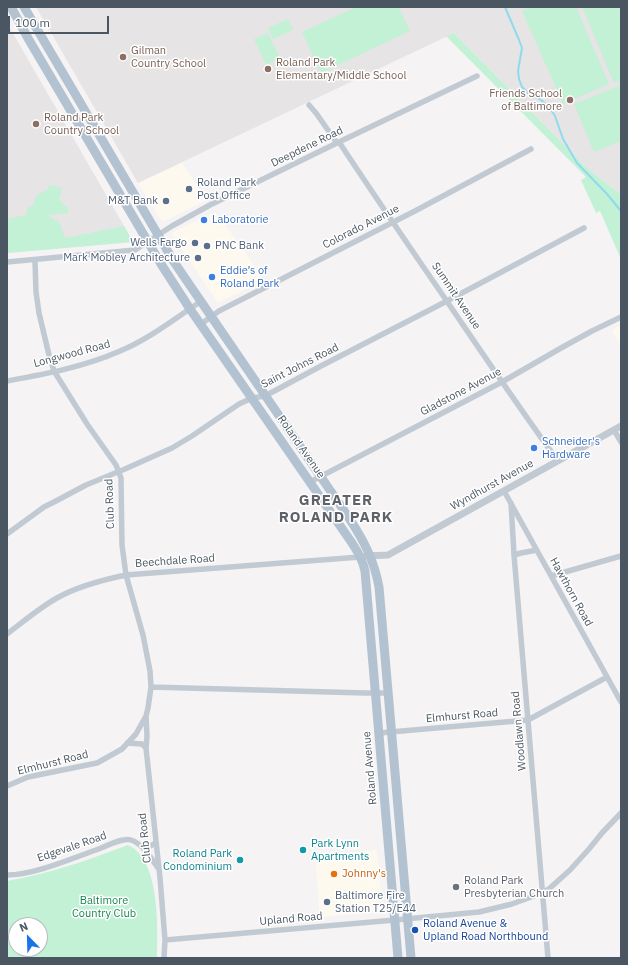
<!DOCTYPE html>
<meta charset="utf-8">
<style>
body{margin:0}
#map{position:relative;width:628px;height:965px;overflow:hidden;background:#f5f3f3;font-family:"IBM Plex Sans",sans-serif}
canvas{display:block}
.frame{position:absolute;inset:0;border:8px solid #4a5661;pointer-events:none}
.north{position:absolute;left:8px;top:917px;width:40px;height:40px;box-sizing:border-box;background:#fff;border:1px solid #b7bbc0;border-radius:50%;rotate:337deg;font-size:11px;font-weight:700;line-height:16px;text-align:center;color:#4a5661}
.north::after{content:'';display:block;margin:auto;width:14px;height:18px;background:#1a73e8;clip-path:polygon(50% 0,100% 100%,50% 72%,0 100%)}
.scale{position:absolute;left:8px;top:16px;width:101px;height:18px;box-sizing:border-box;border:2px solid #4a5661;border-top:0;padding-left:5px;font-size:12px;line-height:14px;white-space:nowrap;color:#4a5661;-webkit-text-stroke:3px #fff;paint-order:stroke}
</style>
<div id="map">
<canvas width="628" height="965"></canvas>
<div class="frame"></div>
<div class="north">N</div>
<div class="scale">100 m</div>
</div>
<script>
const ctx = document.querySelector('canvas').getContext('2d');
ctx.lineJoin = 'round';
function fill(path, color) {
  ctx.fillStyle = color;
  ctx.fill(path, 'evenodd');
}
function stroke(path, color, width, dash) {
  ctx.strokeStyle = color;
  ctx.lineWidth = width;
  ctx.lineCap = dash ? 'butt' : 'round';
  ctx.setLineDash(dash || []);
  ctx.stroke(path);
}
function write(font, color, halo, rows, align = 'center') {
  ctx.font = font + ' "IBM Plex Sans",sans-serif';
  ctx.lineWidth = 3;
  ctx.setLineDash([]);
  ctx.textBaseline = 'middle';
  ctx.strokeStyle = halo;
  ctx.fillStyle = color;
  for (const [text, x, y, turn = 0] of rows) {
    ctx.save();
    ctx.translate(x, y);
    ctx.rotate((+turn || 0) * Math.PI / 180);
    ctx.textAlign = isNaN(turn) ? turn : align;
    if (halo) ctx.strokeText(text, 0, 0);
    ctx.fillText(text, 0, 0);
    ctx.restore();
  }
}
const commercial = new Path2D(`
 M 182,163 L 207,200 L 162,222 L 138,183 Z
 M 215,212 L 240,245 L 264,280 L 218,303 L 171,233 Z
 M 621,325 L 621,347 L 612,330 Z
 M 377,850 L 383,912 L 320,917 L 315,856 Z`);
const education = new Path2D(`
 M 36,7 L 621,7 L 621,194 L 620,194 L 586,167 L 454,33 L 138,183 Z
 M 7,23 L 124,226 L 133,242 L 7,253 Z`);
const green = new Path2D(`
 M 351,7 L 399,7 L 410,31 L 321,73 L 302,32 L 352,9 Z
 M 531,7 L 576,7 L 609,84 L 563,104 L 522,11 Z
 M 582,7 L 621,7 L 621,80 L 614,83 Z
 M 288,19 L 293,30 L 273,39 L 268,28 Z
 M 268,33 L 280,58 L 266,65 L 254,39 Z
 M 454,33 L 586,167 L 620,194 L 621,196 L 621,259 L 600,211 L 596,213 L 581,180 L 586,177 L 446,36 Z
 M 621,85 L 621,141 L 594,152 L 574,104 Z
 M 49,185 L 62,188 L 59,200 L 68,208 L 68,213 L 47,215 L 59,222 L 65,238 L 124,226 L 133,242 L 7,253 L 7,219 L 26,215 L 28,208 L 33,205 L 36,196 L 48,189 Z
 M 128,845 C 160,859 158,928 157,958 L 7,958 L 7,881 C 49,874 88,860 128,845 ZM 16,925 L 40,925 L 40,949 L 16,949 Z`);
const stream = new Path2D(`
 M 505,7 L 519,40 L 522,48 L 518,71 L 519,79 L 522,87 L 528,93 L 540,99 L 549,107 L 555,116 L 563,139 L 577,163 L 607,194 L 621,211`);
const minor = new Path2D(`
 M 309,105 L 316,113 L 337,143
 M 339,142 C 366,183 394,224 422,265 C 467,330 511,397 558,461
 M 7,262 L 135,250 L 172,226 L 210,205 L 339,142 L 477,76
 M 201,324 L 219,311 L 415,211 L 531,149
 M 7,381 C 45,374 84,367 120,351 C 149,339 174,319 200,302
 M 614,430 L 621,442
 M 310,482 L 502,382 L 561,348 L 592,331 L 621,317
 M 504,491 L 621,702
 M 511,503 L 514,555 L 548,958
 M 7,534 L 44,507 L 56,501 L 86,485 L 125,469 L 172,448 L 192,436 L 239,404 L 252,398 L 265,396 L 321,366 L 447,301 L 584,228
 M 514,555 L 521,553 L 537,550
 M 551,576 L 621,556
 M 7,634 C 23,622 39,608 57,598 C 78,586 102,580 126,575 L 360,557
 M 151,687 L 365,693 L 388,693
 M 146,716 L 147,736 L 146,748 L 160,878 L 165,940 L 164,958
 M 379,733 L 528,720 L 607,677
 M 127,743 L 142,744 L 146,748
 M 7,786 L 28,777 L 97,763 L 115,753 L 122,749 L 136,734 L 146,716 L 148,708 L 151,687 L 150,671 L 143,635 L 126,575 L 122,545 L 121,478 L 116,465 L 87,424 L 54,371 L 49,355 L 39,313 L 36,292 L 35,260
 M 142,847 L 150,846 L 156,843
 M 7,875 C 34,875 70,859 96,850 C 105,847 122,837 131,840 C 143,844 151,858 158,868
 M 165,940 L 395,920 L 479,912 L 512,904 L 542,893 L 550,888 L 570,870 L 589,849 L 602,833 L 621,813`);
const tertiary = new Path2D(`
 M 366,556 L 388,555 L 621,426`);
const primary = new Path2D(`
 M 11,7 L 29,40 L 161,264 L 190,309 L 352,543 C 358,552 363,561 365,571 L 398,958
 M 24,7 L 174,262 L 349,518 C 364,541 374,560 379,587 L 411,958`);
const markers = [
 [123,57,4,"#8d6e63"],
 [268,69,4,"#8d6e63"],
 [570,100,4,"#8d6e63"],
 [36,124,4,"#8d6e63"],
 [189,189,4,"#5c6f8a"],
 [166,201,4,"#5c6f8a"],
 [204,220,4,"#3f7fe0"],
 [195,243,4,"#5c6f8a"],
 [207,246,4,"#5c6f8a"],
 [198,258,4,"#5c6f8a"],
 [212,277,4,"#3f7fe0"],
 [534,448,4,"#3f7fe0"],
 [303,850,4,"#0f9aa8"],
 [240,860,4,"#0f9aa8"],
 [334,874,4,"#e8710a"],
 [456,887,4,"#6b7280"],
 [327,902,4,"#5c6f8a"],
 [415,930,4,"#1a4fb4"]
];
const educationNames = [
 ["Gilman",131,51],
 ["Country School",131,64],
 ["Roland Park",276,63],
 ["Elementary/Middle School",276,76],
 ["Friends School",562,94,"right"],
 ["of Baltimore",562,107,"right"],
 ["Roland Park",44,118],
 ["Country School",44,131]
];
const streetNames = [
 ["Deepdene Road",307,147,-26],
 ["Colorado Avenue",361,227,-27],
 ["Summit Avenue",456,296,56],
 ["Longwood Road",72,354,-15],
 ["Saint Johns Road",300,366,-27],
 ["Gladstone Avenue",461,392,-28],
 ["Roland Avenue",301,447,55],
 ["Wyndhurst Avenue",492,485,-29],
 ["Club Road",110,504,-92],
 ["Beechdale Road",175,561,-4],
 ["Hawthorn Road",571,592,61],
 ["Elmhurst Road",462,716,-5],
 ["Woodlawn Road",519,731,-95],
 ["Elmhurst Road",53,763,-14],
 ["Roland Avenue",370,768,-95],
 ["Club Road",145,838,-96],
 ["Edgevale Road",72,847,-19],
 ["Upland Road",291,919,-5]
];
const serviceNames = [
 ["Roland Park",197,183],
 ["Post Office",197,196],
 ["M&T Bank",158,201,"right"],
 ["Wells Fargo",187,243,"right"],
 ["PNC Bank",215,246],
 ["Mark Mobley Architecture",190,258,"right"],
 ["Baltimore Fire",335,896],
 ["Station T25/E44",335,909]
];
const shopNames = [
 ["Laboratorie",212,220],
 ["Eddie’s of",220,271],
 ["Roland Park",220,284],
 ["Schneider's",542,442],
 ["Hardware",542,455]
];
const cultureNames = [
 ["Park Lynn",311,844],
 ["Apartments",311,857],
 ["Roland Park",232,854,"right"],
 ["Condominium",232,867,"right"]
];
const foodNames = [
 ["Johnny's",342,874]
];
const worshipNames = [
 ["Roland Park",464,881],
 ["Presbyterian Church",464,894]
];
const parkNames = [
 ["Baltimore",104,901],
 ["Country Club",104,914]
];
const transitNames = [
 ["Roland Avenue &",423,924],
 ["Upland Road Northbound",423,937]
];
const districtNames = [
 ["GREATER",336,501],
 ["ROLAND PARK",336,518]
];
fill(commercial, '#fdf9ef');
fill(education, '#e6e4e5');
fill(green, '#c3f1d5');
stroke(stream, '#90daee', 2);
stroke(minor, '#c1cad2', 5.5);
stroke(tertiary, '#c1cad2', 7);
stroke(primary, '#b3c2d1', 9);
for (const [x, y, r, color] of markers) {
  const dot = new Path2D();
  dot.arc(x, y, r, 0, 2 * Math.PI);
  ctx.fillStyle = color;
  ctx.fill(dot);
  stroke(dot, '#fff', 1.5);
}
write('11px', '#785e54', '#fff', educationNames, 'left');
write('11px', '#4a5661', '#fff', streetNames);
write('11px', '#4e5e75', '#fff', serviceNames, 'left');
write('11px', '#366cbe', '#fff', shopNames, 'left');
write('11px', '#0d838f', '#fff', cultureNames, 'left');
write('11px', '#c56008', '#fff', foodNames, 'left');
write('11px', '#5b616d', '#fff', worshipNames, 'left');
write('11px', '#17864f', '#fff', parkNames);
write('11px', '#164399', '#fff', transitNames, 'left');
ctx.letterSpacing = '1px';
write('bold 15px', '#5f6368', '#fff', districtNames);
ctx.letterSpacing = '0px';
</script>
